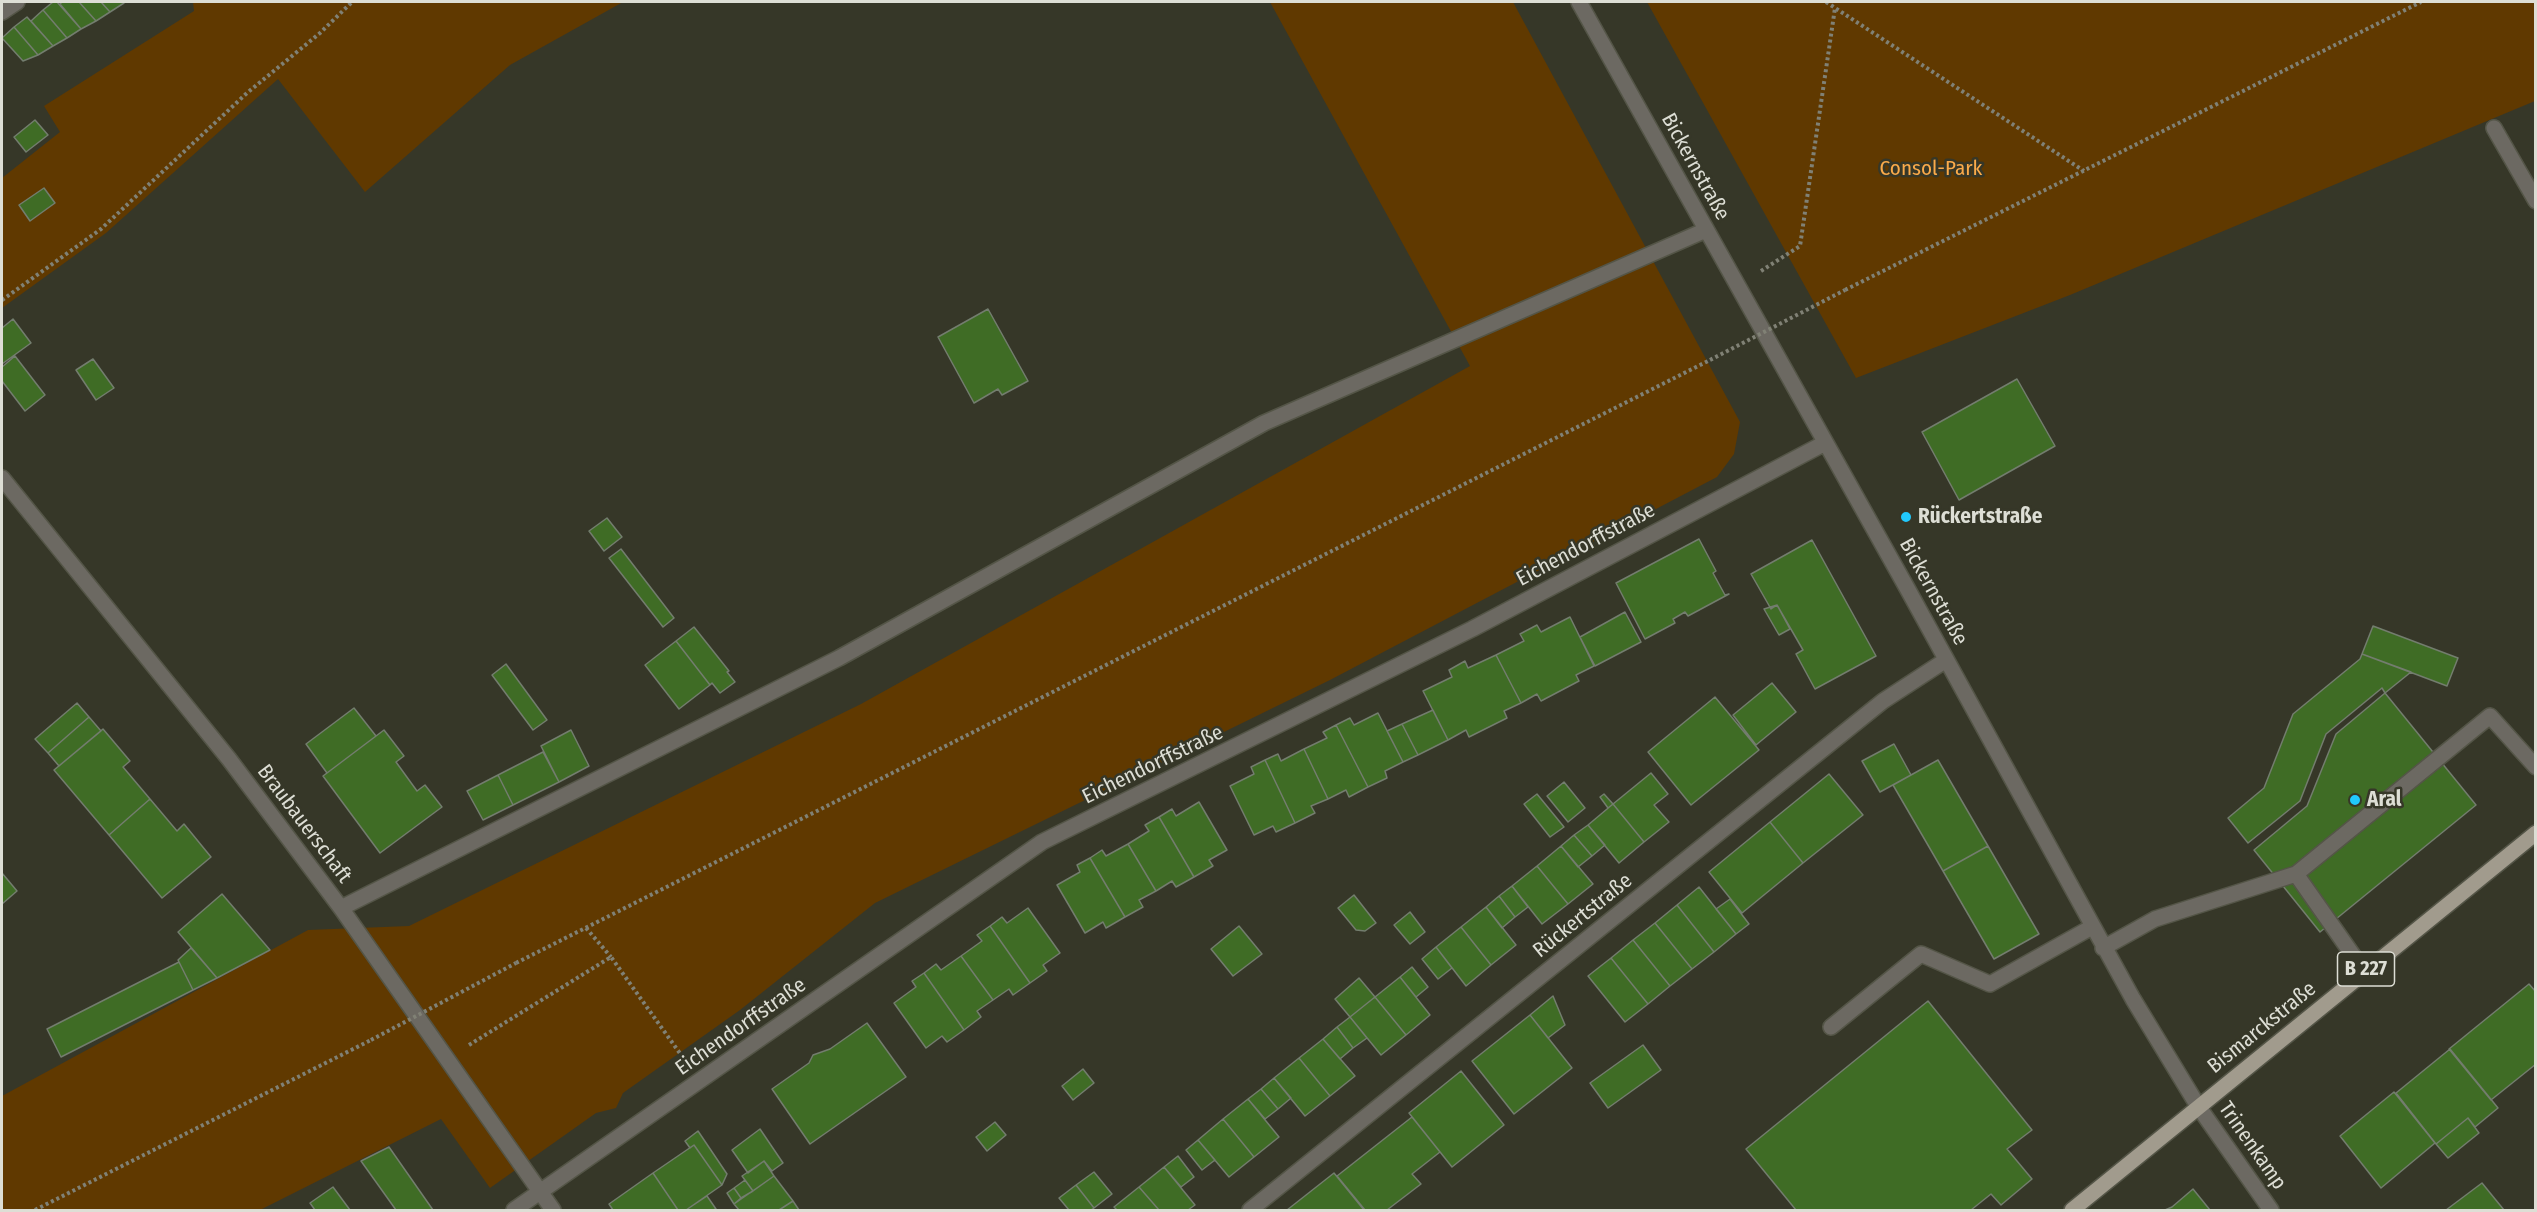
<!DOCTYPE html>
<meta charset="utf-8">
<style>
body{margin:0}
#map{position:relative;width:2537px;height:1212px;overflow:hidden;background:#363728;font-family:"Fira Sans Condensed",sans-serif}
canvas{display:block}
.frame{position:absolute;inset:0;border:3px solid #ddded5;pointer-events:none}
</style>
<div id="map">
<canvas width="2537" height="1212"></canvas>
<div class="frame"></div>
</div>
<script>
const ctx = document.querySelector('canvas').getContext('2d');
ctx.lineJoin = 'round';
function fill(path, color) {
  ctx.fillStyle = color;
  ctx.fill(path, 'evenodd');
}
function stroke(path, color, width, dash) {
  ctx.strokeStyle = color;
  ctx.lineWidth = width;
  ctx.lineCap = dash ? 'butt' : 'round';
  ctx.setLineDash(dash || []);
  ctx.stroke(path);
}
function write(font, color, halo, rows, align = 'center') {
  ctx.font = font + ' "Fira Sans Condensed",sans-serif';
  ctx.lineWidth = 5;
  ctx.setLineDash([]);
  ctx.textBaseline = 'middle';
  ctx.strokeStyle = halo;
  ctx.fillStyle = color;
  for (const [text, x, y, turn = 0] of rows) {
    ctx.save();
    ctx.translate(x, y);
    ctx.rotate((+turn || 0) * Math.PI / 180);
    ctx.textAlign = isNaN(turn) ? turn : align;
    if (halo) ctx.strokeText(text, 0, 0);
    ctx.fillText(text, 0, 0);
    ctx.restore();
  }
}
const green = new Path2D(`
 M 193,2 L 623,2 L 510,65 L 365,192 L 278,79 L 106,233 L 2,308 L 2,178 L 60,132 L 44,106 L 194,11 Z
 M 1270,2 L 1513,2 L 1740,422 L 1734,454 L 1717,477 L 1330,680 L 875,903 L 740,1010 L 623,1093 L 616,1108 L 596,1113 L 490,1188 L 441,1119 L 260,1210 L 2,1210 L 2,1096 L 308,930 L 409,926 L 861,704 L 1470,366 Z
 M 1647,2 L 2535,2 L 2535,101 L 2070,295 L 1856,378 Z`);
const building = new Path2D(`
 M 53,2 L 57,2 L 81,29 L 67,38 L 43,10 Z
 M 62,2 L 79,2 L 96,21 L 81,29 L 60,4 Z
 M 79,2 L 101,2 L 110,12 L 96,21 Z
 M 101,2 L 122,2 L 124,3 L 110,12 Z
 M 43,10 L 67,38 L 53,46 L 31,21 Z
 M 27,17 L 53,46 L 38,55 L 14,27 Z
 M 14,27 L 38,55 L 23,61 L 2,38 Z
 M 35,120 L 48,135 L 26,152 L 14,137 Z
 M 44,188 L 55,203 L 30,221 L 19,205 Z
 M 988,309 L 1028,381 L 1002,395 L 998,389 L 974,403 L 938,337 Z
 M 13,319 L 31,343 L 2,364 L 2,328 Z
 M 15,356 L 45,395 L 25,411 L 2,381 L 2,367 Z
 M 93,359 L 114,388 L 96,400 L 76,370 Z
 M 2017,379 L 2055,446 L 1959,500 L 1922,432 Z
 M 607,518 L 622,537 L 604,551 L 589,531 Z
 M 1699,539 L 1716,571 L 1713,573 L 1725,595 L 1729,594 L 1688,616 L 1685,612 L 1673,619 L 1675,623 L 1645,639 L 1616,583 Z
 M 1812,540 L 1876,656 L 1815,689 L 1796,654 L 1803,650 L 1777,605 L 1771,609 L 1751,574 Z
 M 621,549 L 674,618 L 663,627 L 609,558 Z
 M 1777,605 L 1790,629 L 1779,635 L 1764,609 Z
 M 1625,612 L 1641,642 L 1595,666 L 1580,637 Z
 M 1570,617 L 1594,666 L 1576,675 L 1579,681 L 1541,701 L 1537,694 L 1521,703 L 1496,655 L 1524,641 L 1520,634 L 1537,625 L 1541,632 Z
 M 2373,626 L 2458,658 L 2447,686 L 2362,654 Z
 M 694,627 L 729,671 L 727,672 L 735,682 L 720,693 L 712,683 L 710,685 L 676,641 Z
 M 676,641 L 710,685 L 679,709 L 645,665 Z
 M 2362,654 L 2411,672 L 2385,693 L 2382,688 L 2326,734 L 2300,801 L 2248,843 L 2228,818 L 2264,788 L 2293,714 L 2360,659 Z
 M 1496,655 L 1521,703 L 1504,711 L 1507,718 L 1469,737 L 1466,730 L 1448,740 L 1423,691 L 1452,677 L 1449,670 L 1465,661 L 1468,668 Z
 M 506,664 L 547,720 L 533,730 L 492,675 Z
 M 1772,683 L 1796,712 L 1756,745 L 1733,715 Z
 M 2385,693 L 2476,805 L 2320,932 L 2254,850 L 2307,806 L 2336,734 Z
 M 1715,697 L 1759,750 L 1691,805 L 1648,752 Z
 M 77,703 L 89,717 L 48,753 L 35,739 Z
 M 354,708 L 376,736 L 327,773 L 306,744 Z
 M 1433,710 L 1448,740 L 1418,755 L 1402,724 Z
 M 1378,713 L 1403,762 L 1385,771 L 1387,778 L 1368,787 L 1336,725 L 1350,718 L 1354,725 Z
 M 89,717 L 101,731 L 59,766 L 48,753 Z
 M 1402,724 L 1418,755 L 1403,762 L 1387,731 Z
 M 1336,725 L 1368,787 L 1349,797 L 1346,790 L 1328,799 L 1304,749 L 1327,738 L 1323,732 Z
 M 103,729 L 130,761 L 123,767 L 150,799 L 109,835 L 54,770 Z
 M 384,730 L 404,756 L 396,762 L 417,791 L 425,785 L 442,807 L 380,853 L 323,776 Z
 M 571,730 L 589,766 L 559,782 L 541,746 Z
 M 1894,744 L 1911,775 L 1880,792 L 1862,761 Z
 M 1304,749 L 1328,799 L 1311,806 L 1315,813 L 1295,823 L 1265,760 L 1278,754 L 1281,761 Z
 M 543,752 L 559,782 L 513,805 L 498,775 Z
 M 1265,760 L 1295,823 L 1276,832 L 1273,826 L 1254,835 L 1230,786 L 1254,774 L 1251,767 Z
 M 1938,760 L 1988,846 L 1943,871 L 1893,785 Z
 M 1651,773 L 1668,794 L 1654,805 L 1669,822 L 1644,842 L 1613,804 Z
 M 1829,774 L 1863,815 L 1803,863 L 1770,822 Z
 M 498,775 L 513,805 L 483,820 L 467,791 Z
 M 1564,782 L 1585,808 L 1568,822 L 1547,796 Z
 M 1537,794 L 1564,827 L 1550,837 L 1524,804 Z
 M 1604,794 L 1613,804 L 1608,808 L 1600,797 Z
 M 150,799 L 177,831 L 184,824 L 211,857 L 162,898 L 109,835 Z
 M 1199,802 L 1227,850 L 1209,860 L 1213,866 L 1194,877 L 1159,817 L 1172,809 L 1176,816 Z
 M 1613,804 L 1644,842 L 1619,863 L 1588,825 Z
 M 1159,817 L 1194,877 L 1176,887 L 1172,881 L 1156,891 L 1128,844 L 1149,831 L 1145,825 Z
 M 1770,822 L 1803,863 L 1742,913 L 1709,872 Z
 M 1588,825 L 1605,845 L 1592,856 L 1574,835 Z
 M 1574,835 L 1592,856 L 1578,867 L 1561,846 Z
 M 1128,844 L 1156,891 L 1139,900 L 1143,907 L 1125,917 L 1090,858 L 1102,850 L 1106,856 Z
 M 1561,846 L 1593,884 L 1568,904 L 1537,866 Z
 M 1988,846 L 2039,934 L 1994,959 L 1943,871 Z
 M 1090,858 L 1125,917 L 1106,928 L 1103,922 L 1085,933 L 1057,885 L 1080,872 L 1077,865 Z
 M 1537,866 L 1568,904 L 1542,924 L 1512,886 Z
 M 2,873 L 17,891 L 2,904 Z
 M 1512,886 L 1528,907 L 1515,917 L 1499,896 Z
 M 1699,887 L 1736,934 L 1714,952 L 1677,905 Z
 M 222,894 L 270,950 L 217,978 L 178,932 Z
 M 1354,895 L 1376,923 L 1365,931 L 1356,930 L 1338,908 Z
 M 1499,896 L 1515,917 L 1502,928 L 1486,907 Z
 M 1730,899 L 1749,924 L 1736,934 L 1716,909 Z
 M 1677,905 L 1714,952 L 1692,969 L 1655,923 Z
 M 1486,907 L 1516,945 L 1491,965 L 1461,927 Z
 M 1028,908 L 1060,953 L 1043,965 L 1047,971 L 1030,983 L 990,926 L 1002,917 L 1007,923 Z
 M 1410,912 L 1425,932 L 1410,944 L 1394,925 Z
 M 1655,923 L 1692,969 L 1670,986 L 1633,940 Z
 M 990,926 L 1030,983 L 1013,995 L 1009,989 L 993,1000 L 961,956 L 982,941 L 977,935 Z
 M 1239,926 L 1262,954 L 1233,976 L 1211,949 Z
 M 1461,927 L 1491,965 L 1466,986 L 1436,947 Z
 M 1633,940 L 1670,986 L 1648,1004 L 1611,958 Z
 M 1436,947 L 1452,968 L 1438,979 L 1422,959 Z
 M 191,948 L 217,978 L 193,990 L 178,960 Z
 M 961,956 L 993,1000 L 977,1011 L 981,1017 L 964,1030 L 924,973 L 936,964 L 941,970 Z
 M 1611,958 L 1648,1004 L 1625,1022 L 1588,976 Z
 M 179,962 L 193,990 L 61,1057 L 47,1029 Z
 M 1412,967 L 1428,987 L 1416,997 L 1400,977 Z
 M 924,973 L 964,1030 L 947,1042 L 942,1036 L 926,1048 L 894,1003 L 916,987 L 912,981 Z
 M 1400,977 L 1430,1015 L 1406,1035 L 1375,997 Z
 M 1359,978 L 1375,997 L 1350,1017 L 1335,999 Z
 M 2529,984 L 2536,992 L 2536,1064 L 2491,1100 L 2449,1049 Z
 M 1553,996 L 1565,1025 L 1548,1038 L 1530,1015 Z
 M 1375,997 L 1406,1035 L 1381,1055 L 1350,1017 Z
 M 1928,1001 L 2032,1130 L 2007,1149 L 2032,1179 L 2001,1205 L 1991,1194 L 1971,1210 L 1796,1210 L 1746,1149 Z
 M 1530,1015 L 1572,1068 L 1514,1114 L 1472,1061 Z
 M 1350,1017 L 1367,1038 L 1353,1048 L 1337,1027 Z
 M 867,1023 L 906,1077 L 810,1144 L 772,1089 L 809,1063 L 813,1055 L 830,1049 Z
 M 1337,1027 L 1353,1048 L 1340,1059 L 1323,1039 Z
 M 1323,1039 L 1355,1076 L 1330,1096 L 1299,1058 Z
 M 1643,1045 L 1661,1070 L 1608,1108 L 1590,1083 Z
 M 2450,1049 L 2498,1108 L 2475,1127 L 2468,1118 L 2436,1144 L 2396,1093 Z
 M 1299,1058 L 1330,1096 L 1305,1116 L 1274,1078 Z
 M 1083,1069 L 1094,1083 L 1073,1100 L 1062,1086 Z
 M 1461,1071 L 1504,1125 L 1452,1167 L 1409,1113 Z
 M 1274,1078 L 1291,1098 L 1278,1109 L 1261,1089 Z
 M 1261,1089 L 1278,1109 L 1265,1119 L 1248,1099 Z
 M 2394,1092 L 2435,1143 L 2381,1188 L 2340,1136 Z
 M 1248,1099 L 1279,1137 L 1254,1157 L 1223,1119 Z
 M 1412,1117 L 1440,1152 L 1412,1174 L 1421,1184 L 1387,1210 L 1365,1210 L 1337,1176 Z
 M 2468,1118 L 2479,1133 L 2448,1158 L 2436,1144 Z
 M 1223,1119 L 1254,1157 L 1229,1177 L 1198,1140 Z
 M 995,1122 L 1006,1135 L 987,1151 L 976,1137 Z
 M 760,1129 L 783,1163 L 772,1171 L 764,1161 L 748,1173 L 732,1150 Z
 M 698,1131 L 727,1174 L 722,1185 L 694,1145 L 690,1148 L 685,1141 Z
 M 1198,1140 L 1215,1160 L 1202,1170 L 1186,1150 Z
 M 694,1145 L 722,1185 L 686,1210 L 678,1210 L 653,1173 Z
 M 389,1147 L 433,1210 L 396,1210 L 361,1161 Z
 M 1178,1156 L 1194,1177 L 1181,1187 L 1164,1167 Z
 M 764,1161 L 774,1176 L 753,1191 L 742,1176 Z
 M 1164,1167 L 1195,1205 L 1188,1210 L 1159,1210 L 1139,1187 Z
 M 1094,1172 L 1112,1194 L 1094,1208 L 1076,1185 Z
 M 653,1173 L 678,1210 L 613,1210 L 609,1204 Z
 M 1334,1173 L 1364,1210 L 1287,1210 Z
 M 774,1176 L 793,1201 L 779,1210 L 739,1210 L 734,1204 Z
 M 745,1180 L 753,1191 L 741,1198 L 734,1188 Z
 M 2482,1183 L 2504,1210 L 2446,1210 Z
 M 1076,1185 L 1094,1208 L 1091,1210 L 1069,1210 L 1059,1198 Z
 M 333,1187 L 350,1210 L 315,1210 L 310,1203 Z
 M 1139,1187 L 1159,1210 L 1117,1210 L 1114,1207 Z
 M 734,1188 L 741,1198 L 734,1204 L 727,1193 Z
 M 2193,1189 L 2210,1210 L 2165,1210 L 2172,1207 Z
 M 707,1196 L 716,1209 L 713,1210 L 686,1210 Z
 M 793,1201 L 799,1210 L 779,1210 Z`);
const path = new Path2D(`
 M 1826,2 L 2084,171
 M 1761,271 L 1800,246 L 1835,8
 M 1845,290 L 2421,2
 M 2,300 L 101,229 L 247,93 L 320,33 L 352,2
 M 586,928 L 611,957
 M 516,963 L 1710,360
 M 469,1045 L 611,957 L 684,1059
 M 35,1210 L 371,1040`);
const minor = new Path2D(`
 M 1579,2 L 1907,588 L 2133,999 L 2198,1106 L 2271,1210
 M 2,12 L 17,2
 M 2494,128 L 2536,201
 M 2,478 L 229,759 L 341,908 L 553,1210
 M 341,908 L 839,658 L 1264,423 L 1706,230
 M 2103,948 L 2155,919 L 2296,874
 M 2364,971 L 2296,874 L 2490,716 L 2536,767
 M 1831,1027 L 1921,954 L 1990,984 L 2092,927
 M 514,1210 L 1042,842 L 1472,629 L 1825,443
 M 1250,1210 L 1883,701 L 1946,660`);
const major = new Path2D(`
 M 2072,1210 L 2536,833`);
const pathBridge = new Path2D(`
 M 1710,360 L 1845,290
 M 371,1040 L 516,963`);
const markers = [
 [1906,517,6,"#21c9fd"],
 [2355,800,6,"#21c9fd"]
];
const shields = [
 [2366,969,57]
];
const shieldNames = [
 ["B 227",2366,969]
];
const streetNames = [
 ["Bickernstraße",1695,167,61],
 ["Eichendorffstraße",1586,545,-28],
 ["Bickernstraße",1933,592,61],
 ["Eichendorffstraße",1153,765,-26],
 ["Braubauerschaft",304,824,53],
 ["Rückertstraße",1583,916,-39],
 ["Eichendorffstraße",741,1027,-35],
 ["Bismarckstraße",2262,1028,-39],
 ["Trinenkamp",2252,1146,55]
];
const parkNames = [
 ["Consol-Park",1931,169]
];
const poiNames = [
 ["Rückertstraße",1918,517],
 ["Aral",2367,800]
];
fill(green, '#603900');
fill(building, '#3f6c25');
stroke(building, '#737d6e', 1.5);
stroke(minor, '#545547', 18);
stroke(major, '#545547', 18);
stroke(path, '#808175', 4, [3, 3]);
stroke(minor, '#6c6962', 15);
stroke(major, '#a19b8d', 15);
stroke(pathBridge, '#808175', 4, [3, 3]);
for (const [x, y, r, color] of markers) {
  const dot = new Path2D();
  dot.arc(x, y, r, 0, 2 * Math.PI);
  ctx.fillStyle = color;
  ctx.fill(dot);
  stroke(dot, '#363728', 2);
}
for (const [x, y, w] of shields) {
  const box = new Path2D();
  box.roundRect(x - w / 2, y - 17, w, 34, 4.5);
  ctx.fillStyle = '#363728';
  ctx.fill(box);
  stroke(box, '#ddded5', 1.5);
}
write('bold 20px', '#ddded5', null, shieldNames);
write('21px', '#ddded5', '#363728', streetNames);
write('21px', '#fbab4a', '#363728', parkNames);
write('bold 21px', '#ddded5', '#363728', poiNames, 'left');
</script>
